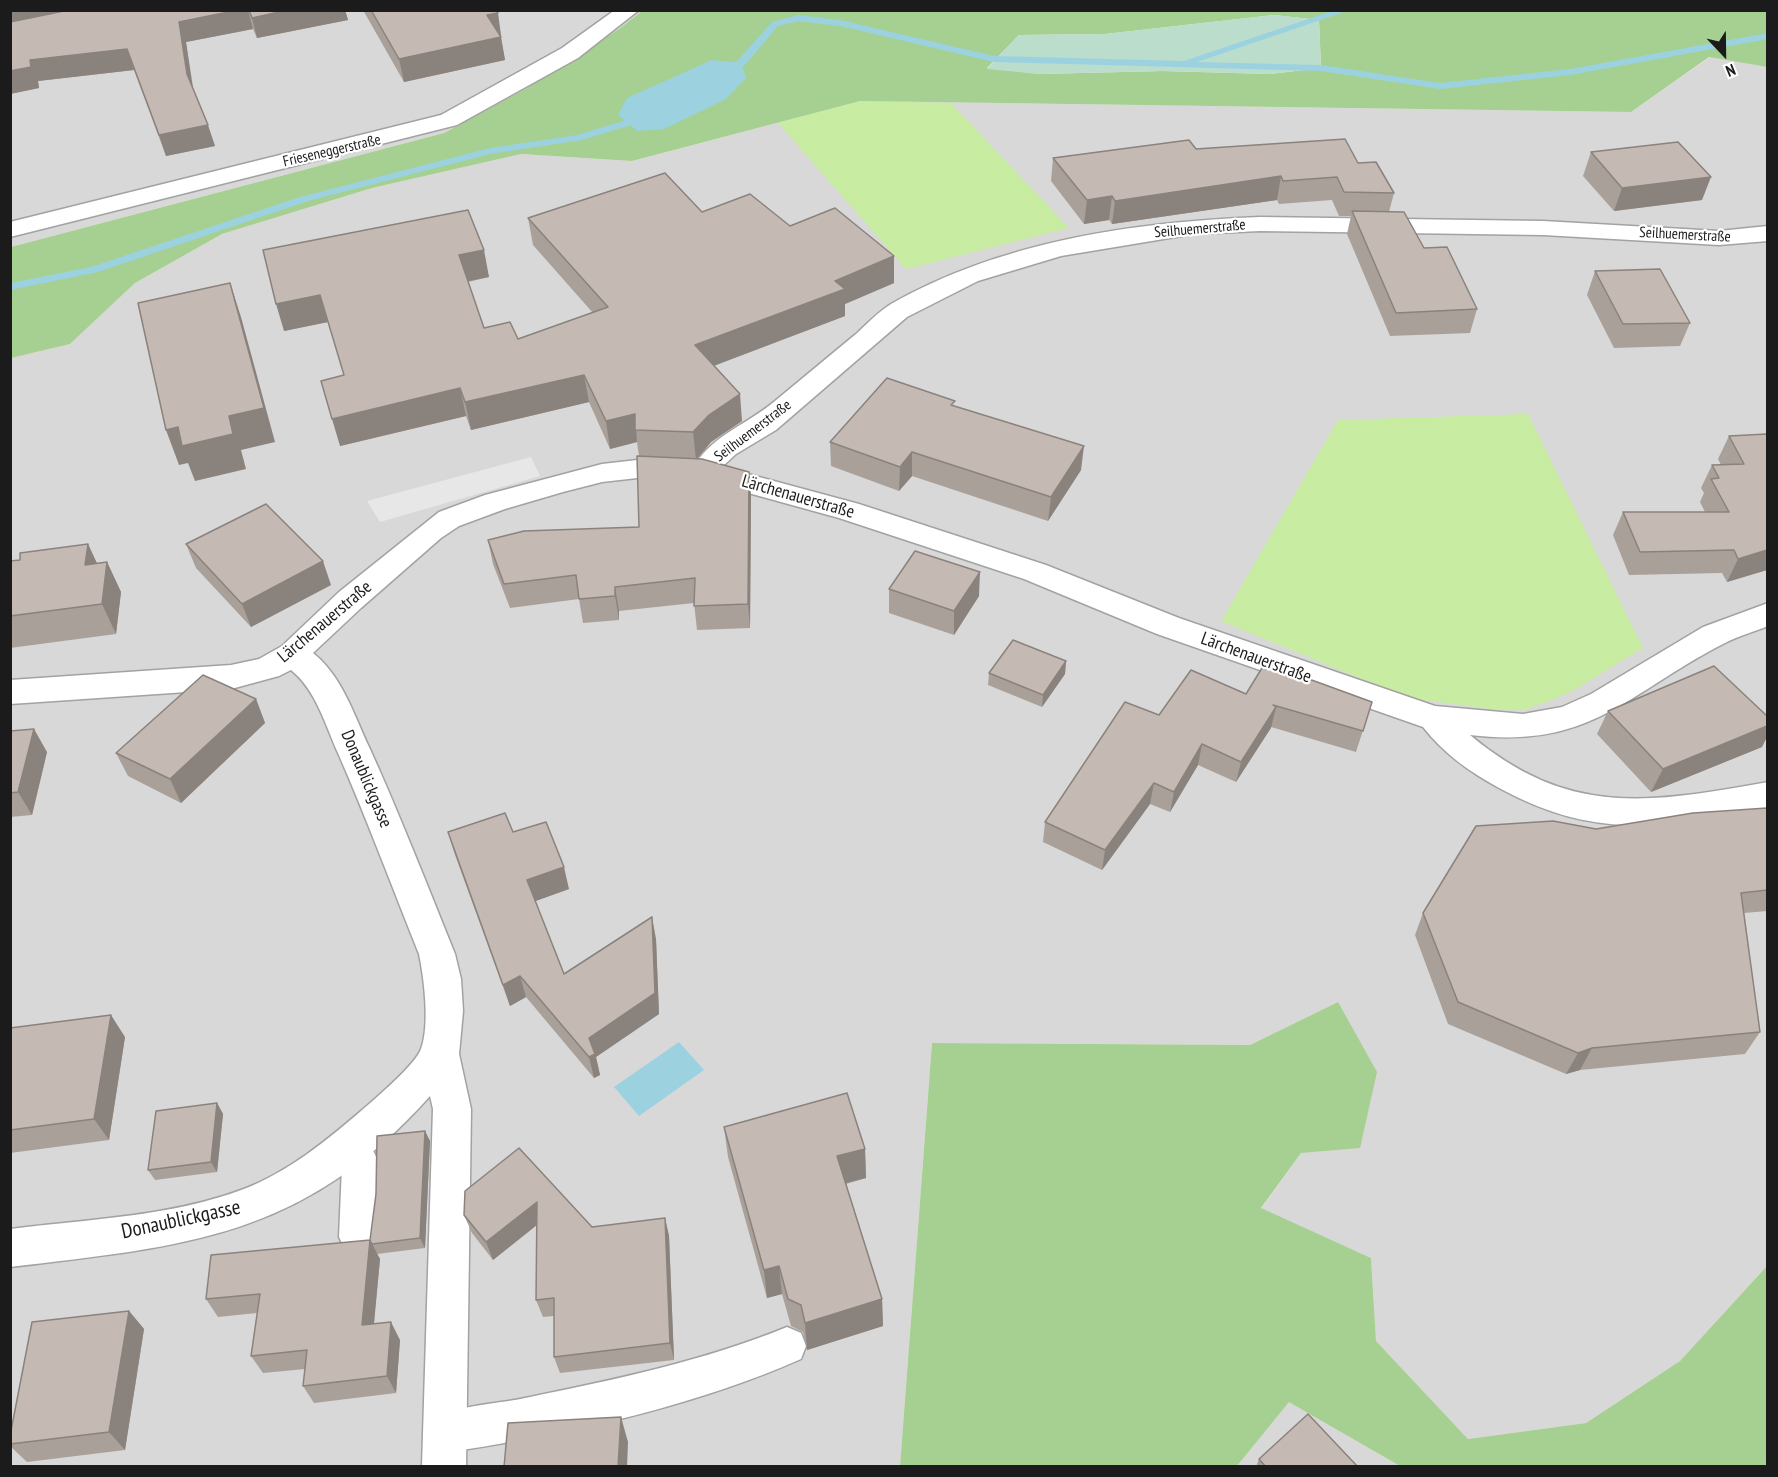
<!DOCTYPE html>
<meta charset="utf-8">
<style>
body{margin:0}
#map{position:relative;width:1778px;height:1477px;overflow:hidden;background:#eee9e0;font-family:"PT Sans Narrow",sans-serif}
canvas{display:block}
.frame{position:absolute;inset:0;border:12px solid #1b1b1b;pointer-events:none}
.north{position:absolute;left:1694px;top:24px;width:60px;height:60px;-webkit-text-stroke:4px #fff;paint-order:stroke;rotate:158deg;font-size:16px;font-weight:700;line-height:24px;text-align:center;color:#1b1b1b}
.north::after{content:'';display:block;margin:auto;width:21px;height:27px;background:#1b1b1b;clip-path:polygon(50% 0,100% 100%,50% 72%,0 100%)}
</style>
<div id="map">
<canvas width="1778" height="1477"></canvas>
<div class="frame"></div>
<div class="north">N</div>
</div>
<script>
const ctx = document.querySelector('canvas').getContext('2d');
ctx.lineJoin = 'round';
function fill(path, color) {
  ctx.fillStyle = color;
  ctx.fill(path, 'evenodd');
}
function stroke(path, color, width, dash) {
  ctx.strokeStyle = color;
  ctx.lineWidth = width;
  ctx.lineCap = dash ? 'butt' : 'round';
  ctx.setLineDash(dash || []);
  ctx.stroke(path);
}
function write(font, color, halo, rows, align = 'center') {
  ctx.font = font + ' "PT Sans Narrow",sans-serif';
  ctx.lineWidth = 4.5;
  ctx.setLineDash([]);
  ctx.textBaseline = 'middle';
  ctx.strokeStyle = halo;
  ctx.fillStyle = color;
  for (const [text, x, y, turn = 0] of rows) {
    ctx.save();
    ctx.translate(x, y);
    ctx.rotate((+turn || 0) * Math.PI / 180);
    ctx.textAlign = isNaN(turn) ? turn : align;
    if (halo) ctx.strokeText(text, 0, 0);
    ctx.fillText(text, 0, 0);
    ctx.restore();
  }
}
const residential = new Path2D(`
 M 11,11 L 642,11 L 619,29 L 525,89 L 444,133 L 11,247 Z
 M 1710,57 L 1767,67 L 1767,1266 L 1680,1361 L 1586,1423 L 1468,1439 L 1376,1341 L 1371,1258 L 1261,1209 L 1301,1153 L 1338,1002 L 1250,1045 L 932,1043 L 900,1466 L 11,1466 L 10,358 L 70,344 L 135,283 L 222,234 L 372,188 L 521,154 L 632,161 L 860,101 L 1631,112 Z
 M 1289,1401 L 1400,1466 L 1237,1466 Z`);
const grass = new Path2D(`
 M 860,101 L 951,103 L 1069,228 L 906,269 L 778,123 Z
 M 1528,414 L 1643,648 L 1574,690 L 1552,700 L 1527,709 L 1500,710 L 1408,698 L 1221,621 L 1338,420 Z`);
const forest = new Path2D(`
 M 642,11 L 1767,11 L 1767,67 L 1709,57 L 1631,112 L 860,101 L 632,161 L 521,154 L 372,188 L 222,234 L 135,283 L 70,344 L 11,358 L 11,247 L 444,133 L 525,89 L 619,29 ZM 1274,15 L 1319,20 L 1321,68 L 1270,74 L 1163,71 L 1040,74 L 987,68 L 1019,35 L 1105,34 Z
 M 1338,1002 L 1377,1072 L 1360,1148 L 1301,1153 L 1261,1208 L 1371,1258 L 1376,1341 L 1468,1439 L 1586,1423 L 1680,1361 L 1767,1266 L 1767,1466 L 1400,1466 L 1289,1402 L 1237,1466 L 900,1466 L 932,1043 L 1250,1045 Z`);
const wetland = new Path2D(`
 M 1274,15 L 1319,20 L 1321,68 L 1270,74 L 1163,71 L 1040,74 L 987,69 L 1019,35 L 1105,34 Z`);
const parking = new Path2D(`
 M 531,457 L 540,476 L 380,522 L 367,501 Z`);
const water = new Path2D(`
 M 712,60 L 741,63 L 746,78 L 726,99 L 664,129 L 637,131 L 618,115 L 627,98 Z
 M 679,1042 L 704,1070 L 639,1116 L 614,1087 Z`);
const stream = new Path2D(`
 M 1335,10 L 1350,10 L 1197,62 L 1321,65 L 1440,83 L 1570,69 L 1768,33 L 1768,39 L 1570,75 L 1440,89 L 1321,71 L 994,62 L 840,26 L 798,21 L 778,26 L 745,65 L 728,74 L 719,72 L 737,61 L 772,22 L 798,15 L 840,20 L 994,56 L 1184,61 Z
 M 644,111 L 649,114 L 648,116 L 631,125 L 582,140 L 490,154 L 308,201 L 98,272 L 10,290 L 10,283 L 91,267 L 300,197 L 490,148 L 577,135 L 623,121 Z`);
const lane = new Path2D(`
 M 348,1130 C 362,1135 372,1145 377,1159 C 382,1174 377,1235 371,1249 L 358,1255 L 345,1249 L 339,1237 L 342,1166 L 330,1146 L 335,1134 Z
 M 787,1327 L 801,1333 L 806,1346 L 801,1359 C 697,1405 574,1433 462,1450 L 445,1452 L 431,1446 L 425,1432 L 431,1418 C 461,1405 498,1404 530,1397 C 617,1379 704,1361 787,1327 Z`);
const street = new Path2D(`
 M 615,10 L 639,10 L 578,58 L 457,125 L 10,237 L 10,222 L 441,115 L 562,48 Z
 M 1260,217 L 1543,221 L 1719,231 L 1768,226 L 1768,241 L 1719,245 L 1543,235 L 1260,231 L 1194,234 L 1061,256 L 978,281 L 907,317 L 776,430 L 736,454 L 722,467 L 859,504 L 1046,565 L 1179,618 L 1435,706 L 1523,714 L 1562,707 L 1591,694 L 1703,627 L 1768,603 L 1768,626 C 1753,632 1738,636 1725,643 C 1628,692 1592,750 1470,735 C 1569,818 1650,803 1768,782 L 1768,808 C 1666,827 1597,841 1501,789 C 1471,773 1444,754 1423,727 L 1157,634 L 1024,579 L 839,518 L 705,481 L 646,477 L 602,482 L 563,492 L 505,509 L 459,526 L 441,538 L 361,608 L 313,653 C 342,676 354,715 369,747 C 400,815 427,885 455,954 L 461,979 L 463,1011 L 459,1054 L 471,1109 L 466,1466 L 422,1466 L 433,1109 L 430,1096 C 303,1238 187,1246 10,1267 L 10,1229 C 88,1219 170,1217 244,1189 C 288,1172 326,1141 361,1111 C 375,1099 415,1065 421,1049 C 430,1025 424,978 419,954 C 392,887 367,819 338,753 C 325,724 316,690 291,670 L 279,676 L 231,689 L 10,704 L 10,680 L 231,665 L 259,659 L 282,646 L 339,592 L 439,512 L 485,495 L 602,464 L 646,459 L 697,462 C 714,435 751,422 775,401 C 802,379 829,356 856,334 C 867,324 878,312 891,304 C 1002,241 1134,222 1260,217 Z`);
const wall = new Path2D(`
 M 10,10 L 345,10 L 348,20 L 257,38 L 253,29 L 186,42 L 192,87 L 215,146 L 166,156 L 134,70 L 38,81 L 39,88 L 10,94 Z
 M 363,10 L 496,10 L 505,60 L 404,82 Z
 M 1196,149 L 1358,163 L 1394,193 L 1389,212 L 1424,248 L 1477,309 L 1470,333 L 1390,336 L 1347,234 L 1351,216 L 1339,216 L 1332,200 L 1279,204 L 1277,200 L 1112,224 L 1109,220 L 1084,224 L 1051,181 L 1053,158 Z
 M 1591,152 L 1702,200 L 1614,211 L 1583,176 Z
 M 468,210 L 489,277 L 468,282 L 484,328 L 518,339 L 593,313 L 533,245 L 528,218 L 702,212 L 790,226 L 894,256 L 894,283 L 845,304 L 845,316 L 714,366 L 742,421 L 711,442 L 697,459 L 749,472 L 751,496 L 750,628 L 697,630 L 694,603 L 619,611 L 619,620 L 583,623 L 579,599 L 510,608 L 493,564 L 488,540 L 639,527 L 639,456 L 637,442 L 610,449 L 589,402 L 471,430 L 466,416 L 340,446 L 344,375 L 328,322 L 284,331 Z
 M 1595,271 L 1690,323 L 1680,346 L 1614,348 L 1587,295 Z
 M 954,406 L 1081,470 L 1048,521 L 912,476 L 899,491 L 831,466 L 830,442 Z
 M 1767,434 L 1767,570 L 1727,582 L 1722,573 L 1629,575 L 1613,535 L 1623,512 L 1705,512 L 1700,502 L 1704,493 L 1701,488 L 1712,465 L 1721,465 L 1718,459 L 1729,436 Z
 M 88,544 L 97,564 L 107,562 L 121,592 L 116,634 L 10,648 L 10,561 L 20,560 Z
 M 186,544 L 331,585 L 251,627 L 196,568 Z
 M 889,589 L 979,596 L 954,635 L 889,613 Z
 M 1066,661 L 1065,674 L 1042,707 L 988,685 L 989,673 Z
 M 1246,694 L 1372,702 L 1356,752 L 1271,727 L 1236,782 L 1198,765 L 1170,812 L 1150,804 L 1102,870 L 1043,842 L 1045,822 L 1159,715 Z
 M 256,699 L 265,723 L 181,803 L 128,776 L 116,753 Z
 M 1608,711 L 1762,747 L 1651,792 L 1597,734 Z
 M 10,731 L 47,752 L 32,815 L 10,817 Z
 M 1767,808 L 1767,911 L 1744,913 L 1760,1032 L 1745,1054 L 1580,1070 L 1566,1074 L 1448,1024 L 1415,935 L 1423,913 Z
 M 448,832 L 513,832 L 569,889 L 535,901 L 564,974 L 656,939 L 659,1014 L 596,1057 L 600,1075 L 594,1078 L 526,997 L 510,1006 L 455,855 Z
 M 10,1028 L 125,1037 L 109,1140 L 10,1153 Z
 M 217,1103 L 223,1114 L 217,1172 L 155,1180 L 148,1170 Z
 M 724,1127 L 865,1149 L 866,1178 L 846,1184 L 882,1299 L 883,1326 L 807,1350 L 803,1332 L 791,1326 L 782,1294 L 767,1298 L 728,1157 Z
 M 425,1131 L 430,1141 L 425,1248 L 377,1254 L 380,1259 L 374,1324 L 400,1340 L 396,1393 L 314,1403 L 303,1386 L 305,1369 L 263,1373 L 251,1356 L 257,1313 L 218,1317 L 206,1299 L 370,1240 L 376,1194 Z
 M 464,1215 L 592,1227 L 665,1218 L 669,1236 L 674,1360 L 560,1373 L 554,1357 L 554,1316 L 543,1317 L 536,1300 L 537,1225 L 493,1260 L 472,1233 Z
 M 129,1311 L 144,1329 L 125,1450 L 27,1462 L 10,1446 L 10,1436 Z
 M 1259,1459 L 1358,1467 L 1256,1467 Z`);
const shadedWall = new Path2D(`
 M 10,10 L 88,10 L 10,27 Z
 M 238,10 L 248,10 L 253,29 L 186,42 L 194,94 L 187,74 L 179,22 Z
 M 288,10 L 345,10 L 348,20 L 257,38 L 252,18 Z
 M 498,13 L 501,35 L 491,37 L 487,15 Z
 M 501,37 L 505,60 L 404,82 L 399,59 Z
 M 127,49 L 134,70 L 38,81 L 39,88 L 10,94 L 10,71 L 30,60 Z
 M 208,125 L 215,146 L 166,156 L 159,135 Z
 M 1281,176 L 1277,200 L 1112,224 L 1115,201 Z
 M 1711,177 L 1702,200 L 1614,211 L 1622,188 Z
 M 1112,196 L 1109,220 L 1084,224 L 1087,200 Z
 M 484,250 L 489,277 L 464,282 L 459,255 Z
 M 894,256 L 894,283 L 845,304 L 845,316 L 697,372 L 695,345 L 835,281 Z
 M 230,283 L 241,317 L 275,442 L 241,450 L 246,469 L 195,481 L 188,463 L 179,465 L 166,430 L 229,416 Z
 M 320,295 L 328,322 L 284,331 L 276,304 Z
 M 584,375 L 589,402 L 471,430 L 465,402 Z
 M 460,388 L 466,416 L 340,446 L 332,419 Z
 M 740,394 L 742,421 L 711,442 L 696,460 L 693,432 L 709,415 Z
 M 635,414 L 637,442 L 610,449 L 606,421 Z
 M 1084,446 L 1081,470 L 1048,521 L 1051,497 Z
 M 912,452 L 912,476 L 899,491 L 900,467 Z
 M 749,472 L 751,496 L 750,628 L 748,604 Z
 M 88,544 L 102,574 L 85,565 Z
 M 1767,550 L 1767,570 L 1727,582 L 1738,559 Z
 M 323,561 L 331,585 L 251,627 L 242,604 Z
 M 107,562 L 121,592 L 116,634 L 102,604 Z
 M 980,572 L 979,596 L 954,635 L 954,611 Z
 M 615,587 L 619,611 L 619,620 L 615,596 Z
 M 1066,661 L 1065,674 L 1042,707 L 1043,695 Z
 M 256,699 L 265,723 L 181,803 L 170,779 Z
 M 1276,707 L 1271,728 L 1236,782 L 1241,762 Z
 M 1767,726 L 1767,737 L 1762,747 L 1651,792 L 1663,769 Z
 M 34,729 L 47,752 L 32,815 L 18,792 Z
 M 1202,744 L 1198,765 L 1170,812 L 1174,792 Z
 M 1154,783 L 1150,804 L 1102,870 L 1105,850 Z
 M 564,867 L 569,889 L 533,902 L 527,880 Z
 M 652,917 L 656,939 L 659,1014 L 596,1057 L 600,1075 L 594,1078 L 589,1057 L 589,1038 Z
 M 520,976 L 526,997 L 510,1006 L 503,985 Z
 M 111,1015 L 125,1037 L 109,1140 L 94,1119 Z
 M 1592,1048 L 1580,1070 L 1566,1074 L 1578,1053 Z
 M 217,1103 L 223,1114 L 217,1172 L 211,1162 Z
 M 425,1131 L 430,1141 L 425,1248 L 420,1238 Z
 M 865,1149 L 866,1178 L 838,1185 L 837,1156 Z
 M 537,1202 L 543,1220 L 493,1260 L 486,1242 Z
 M 665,1218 L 669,1236 L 674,1360 L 670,1343 Z
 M 370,1240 L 380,1259 L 372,1343 L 362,1325 Z
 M 779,1266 L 782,1294 L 767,1298 L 764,1270 Z
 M 882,1299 L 883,1326 L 807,1350 L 805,1323 Z
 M 129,1311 L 144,1329 L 125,1450 L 109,1432 Z
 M 391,1322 L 400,1340 L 396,1393 L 387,1376 Z
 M 621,1417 L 628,1442 L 627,1467 L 618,1467 Z`);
const building = new Path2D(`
 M 69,10 L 238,10 L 179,22 L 187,74 L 208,125 L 159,135 L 127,49 L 30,60 L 31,67 L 10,71 L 10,22 Z
 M 249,10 L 288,10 L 252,18 Z
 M 371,10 L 496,10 L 498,13 L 487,15 L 501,37 L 399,59 Z
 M 1345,139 L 1358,163 L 1376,162 L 1394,193 L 1344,192 L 1337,177 L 1283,181 L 1281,176 L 1115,201 L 1112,196 L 1087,200 L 1053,158 L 1189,140 L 1196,149 Z
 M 1678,142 L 1711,177 L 1622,188 L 1591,152 Z
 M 665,173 L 702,212 L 750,194 L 790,226 L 835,208 L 894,256 L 835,281 L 845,289 L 695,345 L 740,394 L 709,415 L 693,432 L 635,430 L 635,414 L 606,421 L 584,375 L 465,402 L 460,388 L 332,419 L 321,381 L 344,375 L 320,295 L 276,304 L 263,250 L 468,210 L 484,250 L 459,255 L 484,328 L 510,322 L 518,339 L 608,307 L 528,218 Z
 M 1352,211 L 1404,212 L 1424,248 L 1447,247 L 1477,309 L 1396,313 Z
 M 1660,269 L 1690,323 L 1623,324 L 1595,271 Z
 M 230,283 L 264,408 L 229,416 L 233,434 L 182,446 L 178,427 L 166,430 L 138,303 Z
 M 887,378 L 955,401 L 951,405 L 1084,446 L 1051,497 L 912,452 L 900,467 L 830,442 Z
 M 1767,434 L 1767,550 L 1738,559 L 1734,550 L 1640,552 L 1623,512 L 1729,512 L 1711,479 L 1719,478 L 1712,465 L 1744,464 L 1729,436 Z
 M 637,456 L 702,459 L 749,472 L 748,604 L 694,606 L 695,578 L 615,587 L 615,596 L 579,599 L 576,575 L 504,584 L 488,540 L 524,531 L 639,527 Z
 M 266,504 L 323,561 L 242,604 L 186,544 Z
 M 88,544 L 85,565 L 107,562 L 102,604 L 10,616 L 10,561 L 20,560 L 20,553 Z
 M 915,551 L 980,572 L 954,611 L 889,589 Z
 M 1013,640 L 1066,661 L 1043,695 L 989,673 Z
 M 1265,663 L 1372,702 L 1363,731 L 1273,705 L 1276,707 L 1241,762 L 1202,744 L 1174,792 L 1154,783 L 1105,850 L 1045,822 L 1125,702 L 1159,715 L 1191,670 L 1246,694 Z
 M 1714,666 L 1767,716 L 1767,726 L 1663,769 L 1608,711 Z
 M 203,675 L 256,699 L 170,779 L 116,753 Z
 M 34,729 L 18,792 L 10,793 L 10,731 Z
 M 1767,808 L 1767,890 L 1741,893 L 1760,1032 L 1592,1048 L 1578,1053 L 1458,1002 L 1423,913 L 1476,826 L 1553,821 L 1596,829 L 1693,813 Z
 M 505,813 L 513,832 L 546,822 L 564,867 L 527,880 L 564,974 L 652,917 L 655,993 L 589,1038 L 595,1054 L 589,1057 L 520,976 L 503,985 L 448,832 Z
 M 111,1015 L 94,1119 L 10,1130 L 10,1028 Z
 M 847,1093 L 865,1149 L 837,1156 L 882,1299 L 805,1323 L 801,1305 L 788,1299 L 779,1266 L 764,1270 L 724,1127 Z
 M 217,1103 L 211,1162 L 148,1170 L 156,1111 Z
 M 425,1131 L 420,1238 L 372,1244 L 370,1240 L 376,1194 L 377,1136 Z
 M 519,1148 L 592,1227 L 665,1218 L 670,1343 L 554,1357 L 554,1298 L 536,1300 L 537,1202 L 486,1242 L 464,1215 L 465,1191 Z
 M 370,1240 L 362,1325 L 391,1322 L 387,1376 L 303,1386 L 307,1350 L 251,1356 L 260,1294 L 206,1299 L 211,1255 Z
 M 129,1311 L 109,1432 L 10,1444 L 10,1436 L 32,1322 Z
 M 1308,1414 L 1358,1467 L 1266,1467 L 1259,1459 Z
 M 621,1417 L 618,1467 L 504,1467 L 508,1423 Z`);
const farStreetnames = [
 ["Frieseneggerstraße",332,151,-13],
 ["Seilhuemerstraße",1200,229,-5],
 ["Seilhuemerstraße",1685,235,3],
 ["Seilhuemerstraße",753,431,-37]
];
const streetNames = [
 ["Lärchenauerstraße",798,497,16],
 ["Lärchenauerstraße",325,622,-40],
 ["Lärchenauerstraße",1256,658,20],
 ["Donaublickgasse",366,779,67]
];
const nearStreetnames = [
 ["Donaublickgasse",181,1220,-12]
];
fill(residential, '#d9d8d8');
fill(grass, '#c8eca1');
fill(forest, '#a5d091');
fill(wetland, '#bdc');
fill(parking, '#e7e7e7');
fill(water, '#9cd2df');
fill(stream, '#9cd2df');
stroke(lane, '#a2a2a2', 3);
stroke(street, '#a2a2a2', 3);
fill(lane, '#fff');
fill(street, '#fff');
fill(wall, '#a9a09a');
fill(shadedWall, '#8a827d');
fill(building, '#c5bab3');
stroke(building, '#8a827d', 1.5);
write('15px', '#1b1b1b', '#fff', farStreetnames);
write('18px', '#1b1b1b', '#fff', streetNames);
write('21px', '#1b1b1b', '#fff', nearStreetnames);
</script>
